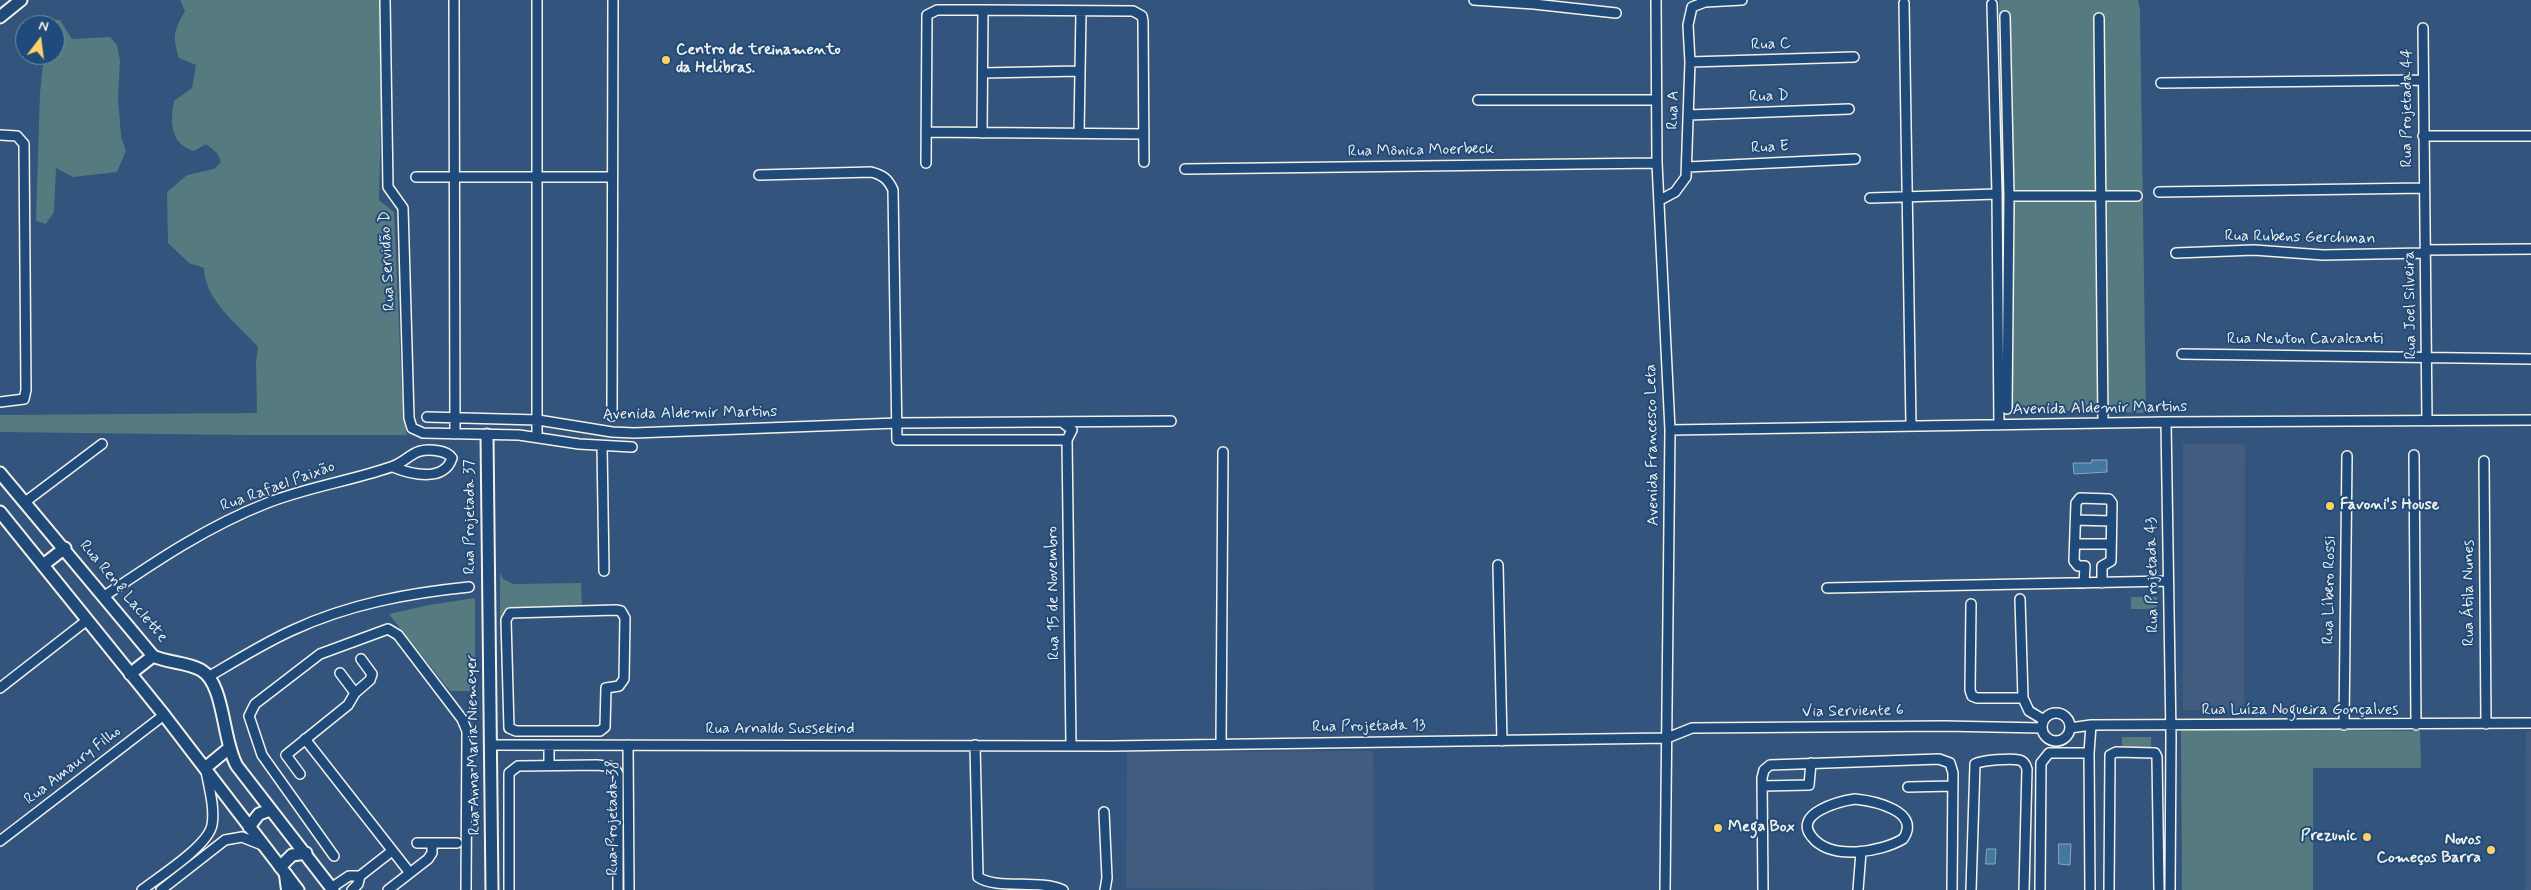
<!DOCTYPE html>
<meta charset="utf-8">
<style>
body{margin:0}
#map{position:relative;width:2531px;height:890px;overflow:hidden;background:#33547c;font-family:Mynerve,sans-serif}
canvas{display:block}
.north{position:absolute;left:15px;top:15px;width:50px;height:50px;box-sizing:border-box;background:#1f4a7a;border:1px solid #748da6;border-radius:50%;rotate:15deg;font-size:14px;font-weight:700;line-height:20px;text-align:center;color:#f4f1e8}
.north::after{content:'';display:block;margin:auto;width:18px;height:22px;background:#ffd166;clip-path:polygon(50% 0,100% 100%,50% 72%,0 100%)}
</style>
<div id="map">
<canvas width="2531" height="890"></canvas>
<div class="north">N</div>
</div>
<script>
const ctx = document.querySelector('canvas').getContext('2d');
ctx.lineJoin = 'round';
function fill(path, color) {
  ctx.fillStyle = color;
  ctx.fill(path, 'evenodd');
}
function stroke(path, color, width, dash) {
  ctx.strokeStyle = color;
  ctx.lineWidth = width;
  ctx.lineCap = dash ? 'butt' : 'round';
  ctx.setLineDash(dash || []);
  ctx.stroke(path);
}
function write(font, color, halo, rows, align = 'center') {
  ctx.font = font + ' Mynerve,sans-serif';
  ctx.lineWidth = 4;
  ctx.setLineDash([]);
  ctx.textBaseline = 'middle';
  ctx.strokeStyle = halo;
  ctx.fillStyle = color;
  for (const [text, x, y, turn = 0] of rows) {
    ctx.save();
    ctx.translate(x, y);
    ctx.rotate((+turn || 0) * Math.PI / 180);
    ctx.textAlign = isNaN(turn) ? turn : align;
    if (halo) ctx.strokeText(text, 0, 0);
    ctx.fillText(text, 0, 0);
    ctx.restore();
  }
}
const built = new Path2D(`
 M 2183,444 L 2245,444 L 2244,710 L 2183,710 Z
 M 2531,731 L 2531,890 L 2525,890 L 2526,732 Z
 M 1373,751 L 1374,890 L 1126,888 L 1127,752 Z`);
const green = new Path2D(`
 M 180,0 L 384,0 L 379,200 L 394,212 L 403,417 L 407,435 L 242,435 L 0,432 L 0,415 L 257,413 L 256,362 L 258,347 C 237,323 205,301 204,268 L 189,263 L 168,243 L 167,192 L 187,175 L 214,169 L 221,162 L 217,153 L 206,144 L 194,151 C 170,144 170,122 174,101 L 192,88 L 196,65 L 179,58 C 172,37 174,30 185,11 Z
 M 1999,0 L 2138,0 L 2140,10 L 2146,413 L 2003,409 Z
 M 60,20 L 72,39 L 110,37 L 117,45 L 120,61 L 118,98 L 121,136 L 126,151 L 117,172 L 73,177 L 56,168 L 54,212 L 46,224 L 36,221 L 40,93 L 44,55 L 55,55 L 55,25 L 37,25 L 38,21 Z
 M 500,573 L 503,579 L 513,584 L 581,583 L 582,607 L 512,608 L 503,613 L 500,622 Z
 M 2131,597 L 2157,597 L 2157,609 L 2131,609 Z
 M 475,598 L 475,691 L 450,691 L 389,614 L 429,605 Z
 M 2181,728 L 2420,731 L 2421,768 L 2313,768 L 2313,890 L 2182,890 Z
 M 2122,737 L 2151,737 L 2151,750 L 2122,750 Z`);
const water = new Path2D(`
 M 2092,460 L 2107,460 L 2107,472 L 2074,474 L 2073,463 L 2091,463 Z
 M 2059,844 L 2071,844 L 2070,865 L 2059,864 Z
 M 1987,849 L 1996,849 L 1995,864 L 1986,864 Z`);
const minor = new Path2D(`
 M 385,0 L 388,187 L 403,208 L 409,418 L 412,428 L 423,433 L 519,435 L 579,444 L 632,447
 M 454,0 L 455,434
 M 1474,0 L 1534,4
 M 1534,0 L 1534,4 L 1616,13
 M 1656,0 L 1657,163 L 1670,430 L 1665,890
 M 1904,3 L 1911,425
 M 1992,4 L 1997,194 L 1999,425
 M 2005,16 L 2009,196 L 2007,409
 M 2099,18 L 2103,423
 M 2423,28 L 2427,421
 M 1690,62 L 1854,57
 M 983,73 L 1079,71
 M 2161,83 L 2423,80
 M 1478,100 L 1655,100
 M 1689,115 L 1849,109
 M 926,132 L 1144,134
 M 982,133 L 983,10 L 1133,11 L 1142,16 L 1143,21 L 1144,162
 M 1079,133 L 1081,12
 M 0,135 L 17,136 L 24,144 L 26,390 L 24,399 L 0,402
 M 2423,136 L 2531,136
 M 926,163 L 927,15 L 937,10 L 983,10
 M 1687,167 L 1855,159
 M 1185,169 L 1657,163
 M 759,175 L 871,172 C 883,175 888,179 893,190 L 897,440 L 1067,440 L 1072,430 L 1062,422
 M 416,177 L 611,177
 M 2159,192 L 2423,188
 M 2009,196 L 2137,196
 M 1870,198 L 1997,194
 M 1660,200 L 1675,192 L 1686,177 L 1690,62 L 1688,25 L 1692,7 L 1705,2 L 1742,0
 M 2425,250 L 2531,249
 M 2176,253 L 2254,250 L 2323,255 L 2424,253
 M 2182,354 L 2531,359
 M 612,416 L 613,0
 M 427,417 L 538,420 L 612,432 L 634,433 L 897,423 L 1171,421
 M 2166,422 L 2171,737 L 2170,890
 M 1670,430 L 2166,422 L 2531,420
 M 537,436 L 537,0
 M 1067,440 L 1071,745
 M 602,446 L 604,571
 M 2414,455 L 2416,725
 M 2484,461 L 2486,724
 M 25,502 L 102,444
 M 2076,520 L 2111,521
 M 2075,544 L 2111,544
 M 1498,565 L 1502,741
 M 2084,583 L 2085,566 L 2078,566 L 2074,561 L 2076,503 L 2080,498 L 2109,499 L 2112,503 L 2111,561 L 2102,566 L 2102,583
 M 1827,588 L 2168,581
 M 103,597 C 156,561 208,526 267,503 C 308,487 350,481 391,467 C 411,460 412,446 439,451 C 445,452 449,454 452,458 C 444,483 410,474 393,467
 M 2020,599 L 2023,698 L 2029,711 L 2044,720
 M 1971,604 L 1970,690 L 1972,696 L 1977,698 L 2023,698
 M 616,610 L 621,611 L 625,618 L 624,679 L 619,686 L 606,688 L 605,727 L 600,731 L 516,731 L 509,728 L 506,620 L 510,613 Z
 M 340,673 L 355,693
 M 210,676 C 237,660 264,643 293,630 C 349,604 409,593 469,587
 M 0,688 L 86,621
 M2042 727a14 14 0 1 1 28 0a14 14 0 1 1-28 0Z
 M 2344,725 L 2347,456
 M 2070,728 L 2091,725 L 2531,723
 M 305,739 L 410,873
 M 1221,744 L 1223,452
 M 490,745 L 1112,746 L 1667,738 L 1692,728 L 1944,726 L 2042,728
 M 549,745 L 549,765
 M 628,745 L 629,890
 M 975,745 L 978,877 C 996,890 1040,879 1063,890
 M 300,774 L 286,755 L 348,705 L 355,693 L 370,680 L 372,674 L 361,659
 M 1762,786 L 1809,785 L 1811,763
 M 1908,787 L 1953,786
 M 1855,799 C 1874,801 1922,811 1903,839 C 1881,852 1831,861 1812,837 C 1792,813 1841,801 1855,799 Z
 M 1104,812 L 1107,878 L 1105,890
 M 0,841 L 164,715
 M 417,843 L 457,843
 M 334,856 L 262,755 L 249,716 L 255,704 L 320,654 L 388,629 L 398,635 L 462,719 L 467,731 L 466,890
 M 360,876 L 392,851
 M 331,888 L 349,876 L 360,876 L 358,884 L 352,890
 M 142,890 C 160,876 208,846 212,825 C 215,808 209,788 206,771
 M 161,890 L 225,840 L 242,837 L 262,845
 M 388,890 L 428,859 L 432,853 L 432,843
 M 509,890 L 509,773 L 518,766 L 597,765 L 614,767 L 618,774 L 618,890
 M 1763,890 L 1762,778 L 1764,770 L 1770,765 L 1939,759 L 1950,763 L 1953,773 L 1952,890
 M 1858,890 L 1861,852
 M 1971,890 L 1975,764 C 1982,760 2011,758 2019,760 C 2024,761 2026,765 2027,769 L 2024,890
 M 2040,890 L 2041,763 L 2049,753 L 2089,753
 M 2090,890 L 2089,753 L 2091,725
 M 2109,890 L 2110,755 L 2116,752 L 2155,753 L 2157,757 L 2159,890`);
const tertiary = new Path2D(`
 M 0,17 L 21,0
 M 487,435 L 492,890
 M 0,473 L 153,656 C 168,663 187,662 201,670 C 225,684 222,740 237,766 L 333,890
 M 0,512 L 164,715 L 298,890
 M 43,565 L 65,548
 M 130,674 L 153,656
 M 205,768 L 228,749
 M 249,827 L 259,814 L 270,810
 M 280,867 L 292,855 L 306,853`);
const secondary = new Path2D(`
 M 286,875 L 288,890`);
const markers = [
 [666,60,5,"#ffd166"],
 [2330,506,5,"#ffd166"],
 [1718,828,5,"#ffd166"],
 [2367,837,5,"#ffd166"],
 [2491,850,5,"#ffd166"]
];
const streetNames = [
 ["Rua C",1771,45,-2],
 ["Rua D",1769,97,-2],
 ["Rua Projetada 44",2408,108,-90],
 ["Rua A",1674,110,-89],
 ["Rua E",1770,148,-3],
 ["Rua Mônica Moerbeck",1421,151,-1],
 ["Rua Rubens Gerchman",2300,238,1],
 ["Rua Servidão D",388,261,-93],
 ["Rua Joel Silveira",2411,305,-91],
 ["Rua Newton Cavalcanti",2305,340],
 ["Avenida Aldemir Martins",2100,409,-1],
 ["Avenida Aldemir Martins",690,414,-1],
 ["Avenida Francesco Leta",1653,445,-91],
 ["Rua Rafael Paixão",278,487,-20],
 ["Rua Projetada 37",471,517,-90],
 ["Rua Projetada 43",2153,575,-91],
 ["Rua Líbero Rossi",2330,590,-89],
 ["Rua Renê Laclette",123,592,50],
 ["Rua 15 de Novembro",1054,593,-91],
 ["Rua Átila Nunes",2470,593,-90],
 ["Rua Luíza Nogueira Gonçalves",2300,711],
 ["Via Serviente 6",1853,712,-1],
 ["Rua Projetada 13",1369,727,-1],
 ["Rua Arnaldo Sussekind",780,730],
 ["Rua Anna Maria Niemeyer",474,745,-91],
 ["Rua Amaury Filho",73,766,-38],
 ["Rua Projetada 38",614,818,-90]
];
const poiNames = [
 ["Centro de treinamento",676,51],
 ["da Helibras.",676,69],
 ["Favoni's House",2340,506],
 ["Mega Box",1728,828],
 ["Prezunic",2357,837,"right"],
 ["Novos",2481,841,"right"],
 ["Começos Barra",2481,859,"right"]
];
fill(built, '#415c7e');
fill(green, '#557a80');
fill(water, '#4378a0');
stroke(water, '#8aa8bd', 1);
stroke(minor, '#f4f1e8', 12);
stroke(tertiary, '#f4f1e8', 15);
stroke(secondary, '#f4f1e8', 16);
stroke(minor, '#1f4a7a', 9);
stroke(tertiary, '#1f4a7a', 11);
stroke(secondary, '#1f4a7a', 12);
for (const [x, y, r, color] of markers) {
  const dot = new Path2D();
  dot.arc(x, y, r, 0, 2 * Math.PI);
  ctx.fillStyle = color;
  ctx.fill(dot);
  stroke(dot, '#1f4a7a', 2);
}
write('16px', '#f4f1e8', '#1f4a7a', streetNames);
write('bold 16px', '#f4f1e8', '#1f4a7a', poiNames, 'left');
</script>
